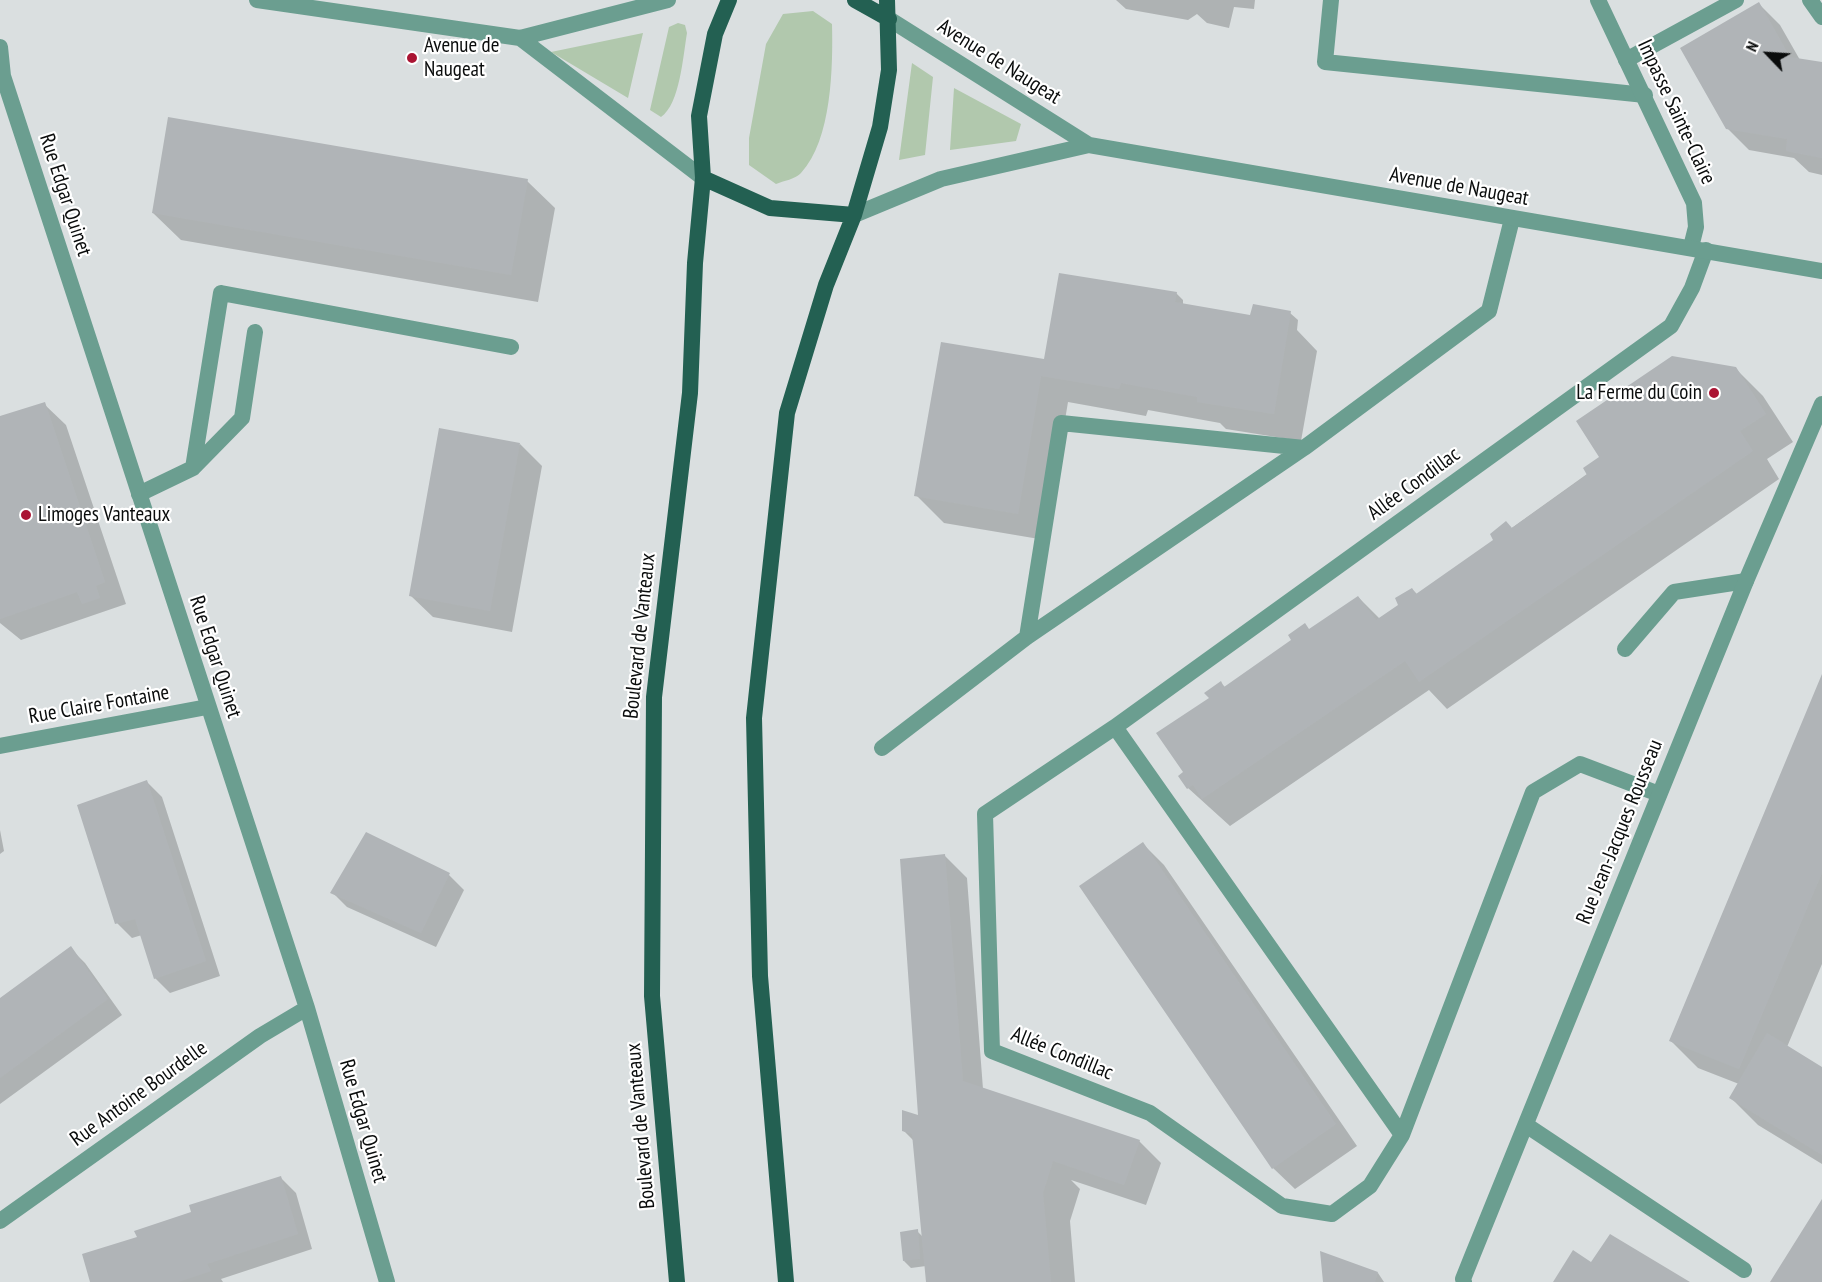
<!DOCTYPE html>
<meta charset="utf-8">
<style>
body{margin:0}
#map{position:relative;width:1822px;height:1282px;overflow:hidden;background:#dadfe0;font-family:"PT Sans Narrow",sans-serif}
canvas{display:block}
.north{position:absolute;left:1738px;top:24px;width:60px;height:60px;-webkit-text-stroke:4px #fff;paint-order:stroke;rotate:295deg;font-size:16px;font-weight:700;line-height:24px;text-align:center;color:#0a0c0c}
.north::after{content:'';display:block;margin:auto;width:21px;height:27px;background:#0a0c0c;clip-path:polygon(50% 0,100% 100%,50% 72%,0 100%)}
</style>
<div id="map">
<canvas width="1822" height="1282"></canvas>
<div class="north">N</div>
</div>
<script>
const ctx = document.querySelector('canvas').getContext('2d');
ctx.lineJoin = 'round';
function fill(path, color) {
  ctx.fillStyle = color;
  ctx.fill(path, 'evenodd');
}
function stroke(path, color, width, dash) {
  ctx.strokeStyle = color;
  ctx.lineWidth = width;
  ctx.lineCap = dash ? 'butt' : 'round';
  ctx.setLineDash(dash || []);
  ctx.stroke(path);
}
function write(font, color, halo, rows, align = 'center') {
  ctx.font = font + ' "PT Sans Narrow",sans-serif';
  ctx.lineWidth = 4.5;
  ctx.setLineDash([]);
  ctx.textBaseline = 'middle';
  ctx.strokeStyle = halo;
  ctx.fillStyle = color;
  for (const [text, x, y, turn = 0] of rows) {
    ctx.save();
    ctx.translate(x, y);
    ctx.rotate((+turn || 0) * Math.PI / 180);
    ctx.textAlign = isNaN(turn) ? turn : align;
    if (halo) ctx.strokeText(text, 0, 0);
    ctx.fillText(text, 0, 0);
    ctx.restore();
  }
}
const green = new Path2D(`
 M 813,11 L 832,24 C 833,66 832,140 801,173 C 796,179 783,181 776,184 L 749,165 L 749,138 L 766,44 L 783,14 Z
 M 678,23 L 685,25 L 687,33 C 683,56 680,104 661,117 L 650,110 L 669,27 Z
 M 643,33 L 628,98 L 551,52 Z
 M 912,63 L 933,77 L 925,155 L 899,160 Z
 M 954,88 L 1021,124 L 1016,141 L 950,150 Z`);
const shadow = new Path2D(`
 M 1116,0 L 1255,0 L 1254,9 L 1234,7 L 1229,28 L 1207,23 L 1197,14 L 1188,20 L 1126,9 Z
 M 1759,4 L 1780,25 L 1800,60 L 1822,64 L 1822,175 L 1809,172 L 1794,158 L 1749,150 L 1727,128 Z
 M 527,181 L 555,208 L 538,302 L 181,240 L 153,213 Z
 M 1176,293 L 1183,300 L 1183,305 L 1252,317 L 1290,313 L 1298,320 L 1297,330 L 1317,351 L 1301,441 L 1226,429 L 1220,423 L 1148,410 L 1146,416 L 1068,402 L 1045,540 L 944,523 L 916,495 L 1045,361 Z
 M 1735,368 L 1763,396 L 1793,442 L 1767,459 L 1779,479 L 1447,709 L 1429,690 L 1230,826 L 1188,788 L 1185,773 L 1211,699 L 1221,683 L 1226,688 L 1358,597 L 1380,619 L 1400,606 L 1412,589 L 1418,595 Z
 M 44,404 L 66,425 L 126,604 L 21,640 L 0,623 L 0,418 Z
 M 520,444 L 542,466 L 512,632 L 433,617 L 411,596 Z
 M 1822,678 L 1822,964 L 1787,1047 L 1822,1069 L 1822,1164 L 1758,1125 L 1731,1098 L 1739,1084 L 1698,1068 L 1670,1040 Z
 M 147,782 L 162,797 L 220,976 L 170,993 L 155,978 L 142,935 L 132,938 L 117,923 Z
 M 0,830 L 4,851 L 0,854 Z
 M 1143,844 L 1164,865 L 1357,1146 L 1295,1189 L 1273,1168 Z
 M 945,856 L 967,878 L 983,1089 L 1139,1141 L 1161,1163 L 1146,1205 L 1071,1180 L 1080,1189 L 1070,1221 L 1075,1282 L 928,1282 L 926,1266 L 911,1268 L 904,1261 L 917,1231 L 923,1237 L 914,1141 L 903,1130 L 920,1117 Z
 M 449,875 L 464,890 L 436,947 L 347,907 L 332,892 Z
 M 70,948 L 85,963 L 122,1015 L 0,1104 L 0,999 Z
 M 281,1178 L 296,1193 L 312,1249 L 221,1279 L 223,1282 L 92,1282 L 139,1238 Z
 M 1378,1273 L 1384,1282 L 1325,1282 Z`);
const building = new Path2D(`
 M 1759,2 L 1790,57 L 1822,62 L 1822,158 L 1786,151 L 1787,139 L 1726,129 L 1680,48 Z
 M 168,117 L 528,179 L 511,275 L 152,213 Z
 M 1059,273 L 1177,292 L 1175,302 L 1250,315 L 1253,304 L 1291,311 L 1274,414 L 1197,402 L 1197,397 L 1121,383 L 1119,389 L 1041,376 L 1018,514 L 914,496 L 941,342 L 1044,359 Z
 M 1672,356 L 1736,367 L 1766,414 L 1740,431 L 1753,451 L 1419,682 L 1405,661 L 1202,799 L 1193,785 L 1187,789 L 1178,776 L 1183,772 L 1156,733 L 1209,698 L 1204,693 L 1221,681 L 1224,687 L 1291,640 L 1288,635 L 1305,623 L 1309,629 L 1358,596 L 1376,620 L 1398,605 L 1395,598 L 1412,588 L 1416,594 L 1493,540 L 1490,534 L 1506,521 L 1512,528 L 1587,475 L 1583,468 L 1599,457 L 1576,421 Z
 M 45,402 L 105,582 L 96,586 L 100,598 L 82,604 L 77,592 L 0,619 L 0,416 Z
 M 439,428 L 520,443 L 490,611 L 409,596 Z
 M 1822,674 L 1822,873 L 1739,1069 L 1669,1041 Z
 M 147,780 L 206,961 L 154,979 L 135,919 L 115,924 L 77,805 Z
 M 366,832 L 450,873 L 421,933 L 330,893 Z
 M 1143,842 L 1336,1124 L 1272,1169 L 1079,886 Z
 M 945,854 L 963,1081 L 1140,1140 L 1124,1185 L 1053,1161 L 1043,1193 L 1051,1282 L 926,1282 L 912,1134 L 902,1131 L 902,1110 L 918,1115 L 900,859 Z
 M 71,946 L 108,999 L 0,1078 L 0,998 Z
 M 1767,1033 L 1822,1067 L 1822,1155 L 1729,1098 Z
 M 281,1176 L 298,1234 L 207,1264 L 211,1271 L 178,1282 L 90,1282 L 82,1254 L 137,1237 L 134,1231 L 191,1212 L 189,1205 Z
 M 1822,1199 L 1822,1282 L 1770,1282 Z
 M 918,1229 L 920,1259 L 903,1261 L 900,1232 Z
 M 1610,1234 L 1690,1282 L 1553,1282 L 1573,1250 L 1591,1262 Z
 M 1320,1251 L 1378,1272 L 1375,1282 L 1323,1282 Z`);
const service = new Path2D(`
 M 1331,0 L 1325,62 L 1645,95
 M 1810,0 L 1822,17
 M 1626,60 L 1736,0
 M 193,468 L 242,418 L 255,332
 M 139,494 L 193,468 L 221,293 L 511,347
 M 1027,637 L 1061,423 L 1304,448
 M 1625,649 L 1674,592 L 1746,581
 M 1115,727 L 985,814 L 992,1051 L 1150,1113 L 1282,1206 L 1332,1214 L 1370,1186 L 1402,1135
 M 882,748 L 1027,637 L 1304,448 L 1489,311 L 1512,219
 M 1659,794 L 1580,764 L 1533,792 L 1402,1135 L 1115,727 L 1671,326 L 1692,288 L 1706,250
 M 1526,1125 L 1744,1270`);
const minor = new Path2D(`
 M 1598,0 L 1694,203 L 1696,227 L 1691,247
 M 0,47 L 3,76 L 307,1008 L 387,1282
 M 0,746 L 207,707
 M 0,1221 L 260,1036 L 307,1008
 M 1464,1282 L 1463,1279 L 1473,1254 L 1746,581 L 1822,404`);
const tertiary = new Path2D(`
 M 257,0 L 520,38 L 668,0
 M 889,19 L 1089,145 L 1822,271
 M 520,38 L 703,178
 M 854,215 L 941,179 L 1089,145`);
const primary = new Path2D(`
 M 855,0 L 889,19
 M 703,178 L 770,208 L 854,215
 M 677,1282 L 652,996 L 654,697 L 690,393 L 695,263 L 703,178 L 699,116 L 715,34 L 729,0
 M 786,1282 L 760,976 L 754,718 L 787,413 L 826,285 L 854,215 L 880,127 L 889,70 L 887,0`);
const markers = [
 [412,58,6,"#aa1433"],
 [1714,393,6,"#aa1433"],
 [26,515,6,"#aa1433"]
];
const poiNames = [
 ["Avenue de",424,46],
 ["Naugeat",424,70],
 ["La Ferme du Coin",1702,393,"right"],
 ["Limoges Vanteaux",38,515]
];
const streetNames = [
 ["Avenue de Naugeat",999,62,32],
 ["Impasse Sainte-Claire",1676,112,65],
 ["Avenue de Naugeat",1459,187,10],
 ["Rue Edgar Quinet",65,195,72],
 ["Allée Condillac",1414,484,-36],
 ["Boulevard de Vanteaux",640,636,-84],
 ["Rue Edgar Quinet",215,657,72],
 ["Rue Claire Fontaine",99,705,-10],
 ["Rue Jean-Jacques Rousseau",1620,832,-68],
 ["Allée Condillac",1062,1054,22],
 ["Rue Antoine Bourdelle",139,1094,-36],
 ["Rue Edgar Quinet",363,1121,74],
 ["Boulevard de Vanteaux",641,1126,-95]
];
fill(green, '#b1c8ad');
fill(shadow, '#0003');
fill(building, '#b0b4b7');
stroke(service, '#6b9e90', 16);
stroke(minor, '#6b9e90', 16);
stroke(tertiary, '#6b9e90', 16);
stroke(primary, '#236052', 16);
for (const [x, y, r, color] of markers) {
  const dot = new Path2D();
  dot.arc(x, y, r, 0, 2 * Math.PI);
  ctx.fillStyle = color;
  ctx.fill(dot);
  stroke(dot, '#fff', 2);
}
write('21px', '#0a0c0c', '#fff', poiNames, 'left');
write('21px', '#0a0c0c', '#fff', streetNames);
</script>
